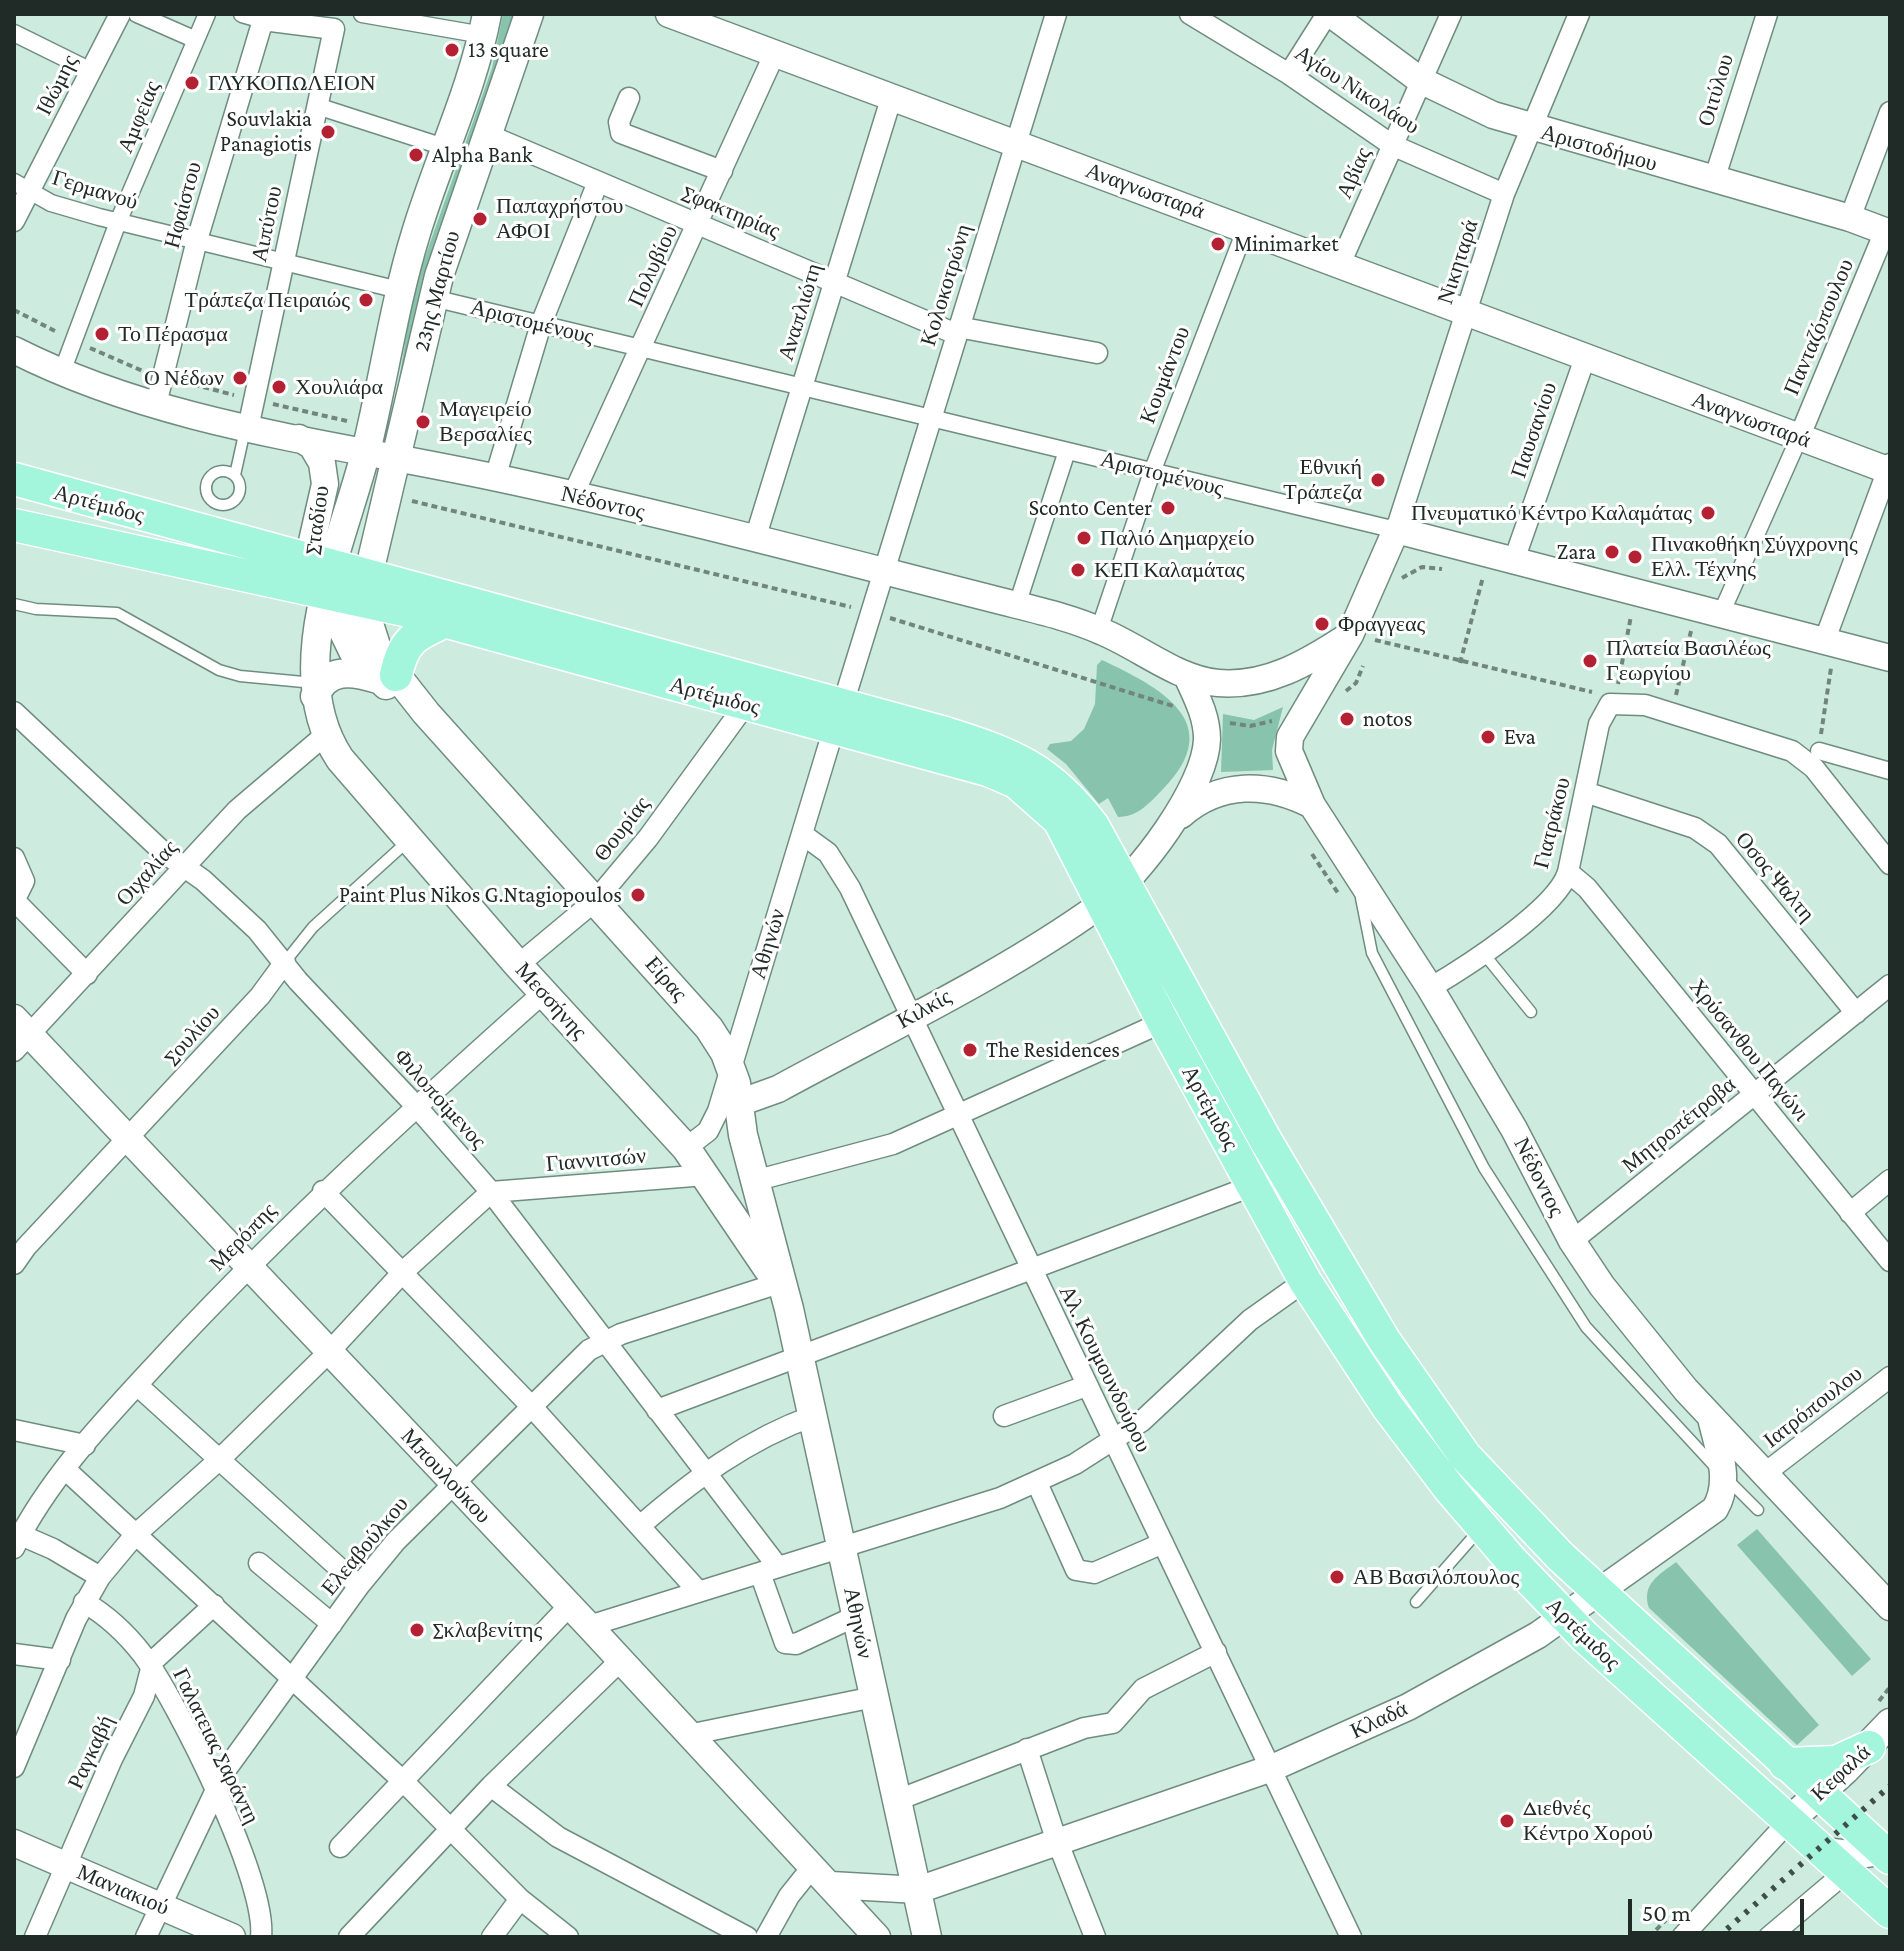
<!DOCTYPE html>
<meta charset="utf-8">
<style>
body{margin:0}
#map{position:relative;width:1904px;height:1951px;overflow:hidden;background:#cdecdf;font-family:"Crimson Pro",serif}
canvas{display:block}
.frame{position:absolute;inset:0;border:16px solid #202b27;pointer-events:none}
.scale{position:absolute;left:1628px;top:1899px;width:176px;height:36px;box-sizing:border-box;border:4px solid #202b27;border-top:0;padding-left:10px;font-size:24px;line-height:28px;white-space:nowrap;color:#202b27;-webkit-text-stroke:6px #fff;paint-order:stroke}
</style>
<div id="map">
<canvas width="1904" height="1951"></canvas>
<div class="frame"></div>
<div class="scale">50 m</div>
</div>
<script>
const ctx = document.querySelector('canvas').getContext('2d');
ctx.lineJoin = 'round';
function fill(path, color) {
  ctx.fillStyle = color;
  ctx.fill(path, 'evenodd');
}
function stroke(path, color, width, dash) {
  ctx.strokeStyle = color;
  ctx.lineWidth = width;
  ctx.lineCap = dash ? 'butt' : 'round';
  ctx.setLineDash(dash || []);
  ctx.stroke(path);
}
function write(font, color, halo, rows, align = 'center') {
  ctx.font = font + ' "Crimson Pro",serif';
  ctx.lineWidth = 6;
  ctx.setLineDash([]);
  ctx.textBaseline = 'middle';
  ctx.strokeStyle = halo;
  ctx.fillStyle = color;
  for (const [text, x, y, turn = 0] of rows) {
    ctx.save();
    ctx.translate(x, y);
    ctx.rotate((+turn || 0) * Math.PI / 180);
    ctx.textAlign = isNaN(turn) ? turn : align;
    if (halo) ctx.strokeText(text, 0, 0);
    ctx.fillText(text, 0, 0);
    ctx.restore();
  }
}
const green = new Path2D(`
 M 503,14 L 513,14 L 438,246 L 395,405 L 414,288 L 492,68 Z
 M 1102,660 C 1159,687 1228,722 1164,788 C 1150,802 1139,817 1118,817 L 1108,798 L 1099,804 L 1066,764 L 1047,749 L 1050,744 L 1071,741 L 1084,729 L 1095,704 L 1097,665 Z
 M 1283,707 L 1272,750 L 1273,770 L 1221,772 L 1223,714 L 1254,720 Z
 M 1757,1529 L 1871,1659 L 1852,1676 L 1737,1545 Z
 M 1676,1562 L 1819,1725 L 1797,1745 L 1649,1608 C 1641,1584 1659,1575 1676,1562 Z`);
const path = new Path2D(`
 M 14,310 L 57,332
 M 90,348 L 145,372
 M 184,382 L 234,395
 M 273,404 L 347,421
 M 412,501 L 851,607
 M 1402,578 L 1422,567 L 1442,569
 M 890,618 L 1176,707
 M 1375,640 L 1592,692
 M 1460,663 L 1483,577
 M 1618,684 L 1631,616
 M 1346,691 L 1356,683 L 1363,666
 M 1676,695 L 1691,631
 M 1230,723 L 1250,726 L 1272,721
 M 1821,734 L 1831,668
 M 1312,854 L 1338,893
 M 1879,1701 L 1890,1687
 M 1649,1937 L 1666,1920`);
const service = new Path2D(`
 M206 488a17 17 0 1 1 34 0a17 17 0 1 1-34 0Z
 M 235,475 L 245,430
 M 14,604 L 36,609 L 117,613 L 219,670 L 240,676 L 314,683
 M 1361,898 L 1372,953 L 1484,1168 L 1586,1327 L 1717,1469
 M 1484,954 L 1531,1012
 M 285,962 L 313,927 L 408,841
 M 1728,1480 L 1758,1510
 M 1416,1602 L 1481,1528`);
const pedestrian = new Path2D(`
 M 137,14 L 196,40
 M 242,14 L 263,20
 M 362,14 L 483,35
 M 14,33 L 91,71
 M 317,106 L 444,147
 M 14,182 L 51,203 L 99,217 L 399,290
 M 433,298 L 1396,530
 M 62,372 L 118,222 L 207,14
 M 1017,605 L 1067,451
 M 1720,616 L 1799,438
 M 1099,630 L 1152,472 L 1246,228
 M 1819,751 L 1890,771`);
const minor = new Path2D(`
 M 1190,14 L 1289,74 L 1392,145 L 1504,194
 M 1289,74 L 1327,14
 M 629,98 L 619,122 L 621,133 L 722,171
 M 486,134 L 956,334
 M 1714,180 L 1767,14
 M 1850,218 L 1890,112
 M 14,221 L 120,14
 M 1340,264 L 1451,14
 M 958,327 L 1097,353
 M 156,404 L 197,240 L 263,20 L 334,29 L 248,428
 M 1799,438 L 1885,231
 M 495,478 L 541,324 L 598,182
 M 573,495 L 774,55
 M 1396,530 L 1504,194 L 1579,14
 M 755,539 L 891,99
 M 1513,563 L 1585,358
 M 1824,642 L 1890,464
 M 843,704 L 1056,14
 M 14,712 L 163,852 L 203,880 L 257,930 L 298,981 L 416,1106 L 491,1192 L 778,1567
 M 1585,792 L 1695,828 L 1718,844 L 1856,1013
 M 802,834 L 828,853 L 850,888 L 1351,1937
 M 14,858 L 24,881 L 14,901
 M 1568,872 L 1587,888 L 1890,1261
 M 14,900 L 87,974
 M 518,965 L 596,900 L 648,838 L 745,705
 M 1430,988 C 1464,968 1557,909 1568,872 L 1599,724 L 1610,704 L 1645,705 L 1792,751 L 1814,768 L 1890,864
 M 14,1051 L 237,810 L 324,736
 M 686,1148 L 708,1131 L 718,1111 L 834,728
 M 754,1181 L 893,1144 L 1163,1022
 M 323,1191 L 532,1407 L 698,1591
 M 1850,1213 L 1890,1180
 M 1572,1241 L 1890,985
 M 14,1264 L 26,1247 L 260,996 L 285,962
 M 137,1385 L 359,1586
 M 657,1410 L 1252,1186
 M 1004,1416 L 1086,1386
 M 14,1430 L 85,1445
 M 66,1470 L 404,1782 L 520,1899 L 568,1937
 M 1764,1474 L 1890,1377
 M 1037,1483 L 1076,1570 L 1094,1573 L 1163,1543
 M 641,1525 C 693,1480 748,1439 813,1416
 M 14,1532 L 53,1549 L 100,1577
 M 14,1548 C 51,1473 115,1409 171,1348 C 289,1222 414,1108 543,993
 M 259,1563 L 332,1624
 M 760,1573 L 785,1643 L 796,1644 L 856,1616
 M 84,1602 C 108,1616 126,1633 143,1655 C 178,1703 267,1881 261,1937
 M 589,1626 L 1000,1498 L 1075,1464 L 1142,1421 L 1250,1320 L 1305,1281
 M 14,1654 L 60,1660
 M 688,1735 L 874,1697
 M 1027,1749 L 1054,1833 L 1095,1937
 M 14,1767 L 76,1619 L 100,1577 L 135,1535 L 220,1459 L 329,1352 L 404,1271 L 491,1192 L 706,1175
 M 491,1786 L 558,1837 L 747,1937
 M 895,1801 L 1084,1728 L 1113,1723 L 1143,1689 L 1216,1652
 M 340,1847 L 569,1606
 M 35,1937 L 112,1759 L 144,1696 L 153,1661 L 214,1605
 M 146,1937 L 225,1771 L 359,1586 L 396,1541 L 589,1350 L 621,1334 L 776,1284
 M 349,1937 L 491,1786 L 620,1661
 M 492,1937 L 520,1899
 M 766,1937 L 789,1896 L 813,1866
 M 1682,1937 L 1789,1821
 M 1769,1937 L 1847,1871 L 1851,1862`);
const tertiary = new Path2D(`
 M 669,14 L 1890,471
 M 1331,14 L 1420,80 L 1493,115 L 1850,218 L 1890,233
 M 14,350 C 162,425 333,443 493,477 C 659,512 824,556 989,598 C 1027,608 1068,616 1103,632 C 1141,648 1177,679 1218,683 C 1267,687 1307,663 1347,637
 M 299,438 L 312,446 L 322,463 L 325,484 L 308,559 L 317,577
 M 1890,658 L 1396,530 L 1350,635 L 1290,737 L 1289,751 L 1312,805 L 1430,988 L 1514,1129 L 1572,1241 L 1602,1286 L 1686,1390 L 1890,1607
 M 1181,815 C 1220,781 1267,782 1312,805
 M 14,1018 L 589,1626 L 877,1937
 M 739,1103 L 778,1089 C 886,1030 1001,976 1100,905 C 1138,877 1206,787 1207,739 C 1207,716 1196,696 1187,676
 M 14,1843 L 232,1937
 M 1823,1851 L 1861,1855 L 1890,1850
 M 831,1885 L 918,1890 L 1272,1768 L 1408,1707 L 1538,1635 L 1715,1509 C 1732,1480 1718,1449 1711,1418`);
const secondary = new Path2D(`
 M 487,14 C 473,89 438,160 416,233 C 394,304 384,378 366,451 C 342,545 281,670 340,759 L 518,965 L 686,1148 L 768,1269
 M 529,14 L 439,276 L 362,602 L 378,652 L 426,713 L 709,1028 L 725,1053 L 736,1083 L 743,1135 L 789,1309 L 927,1937
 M 326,595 L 353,651 L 386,685
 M 315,696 C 327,667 352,671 378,679
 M 1789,1821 L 1845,1770 L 1890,1723`);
const primary = new Path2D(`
 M 14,479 L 945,733 C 1012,754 1049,768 1093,826 L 1266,1141 L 1384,1340 L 1465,1456 L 1561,1557 L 1890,1858
 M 14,525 L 404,610 L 988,770 L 1016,782 L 1059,820 L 1163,1022 L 1305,1281 L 1387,1406 L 1449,1488 L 1510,1559 L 1585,1637 L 1890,1912
 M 396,675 C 403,640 415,635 446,621
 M 1785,1764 L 1836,1762 L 1869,1747`);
const rail = new Path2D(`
 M 1718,1937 L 1890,1786`);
const markers = [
 [452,50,8,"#b32132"],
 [192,83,8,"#b32132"],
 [328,132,8,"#b32132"],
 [416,155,8,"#b32132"],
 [480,219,8,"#b32132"],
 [1218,244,8,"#b32132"],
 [366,300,8,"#b32132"],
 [102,334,8,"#b32132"],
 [240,378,8,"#b32132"],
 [279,387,8,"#b32132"],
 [423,422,8,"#b32132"],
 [1378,480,8,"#b32132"],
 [1168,508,8,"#b32132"],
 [1708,513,8,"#b32132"],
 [1084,538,8,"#b32132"],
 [1612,552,8,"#b32132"],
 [1635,557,8,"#b32132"],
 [1078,570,8,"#b32132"],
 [1322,624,8,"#b32132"],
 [1590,661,8,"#b32132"],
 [1347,719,8,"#b32132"],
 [1488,737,8,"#b32132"],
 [638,895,8,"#b32132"],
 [970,1050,8,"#b32132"],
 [1337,1577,8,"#b32132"],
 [417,1630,8,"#b32132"],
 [1507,1821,8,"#b32132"]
];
const poiNames = [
 ["13 square",468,50],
 ["ΓΛΥΚΟΠΩΛΕΙΟΝ",208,83],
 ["Souvlakia",312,119,"right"],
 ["Panagiotis",312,144,"right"],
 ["Alpha Bank",432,155],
 ["Παπαχρήστου",496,206],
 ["ΑΦΟΙ",496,231],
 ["Minimarket",1234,244],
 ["Τράπεζα Πειραιώς",350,300,"right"],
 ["Το Πέρασμα",118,334],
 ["Ο Νέδων",224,378,"right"],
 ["Χουλιάρα",295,387],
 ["Μαγειρείο",439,409],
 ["Βερσαλίες",439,434],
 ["Εθνική",1362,467,"right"],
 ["Τράπεζα",1362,492,"right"],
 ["Sconto Center",1152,508,"right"],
 ["Πνευματικό Κέντρο Καλαμάτας",1692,513,"right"],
 ["Παλιό Δημαρχείο",1100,538],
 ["Πινακοθήκη Σύγχρονης",1651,544],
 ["Ελλ. Τέχνης",1651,569],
 ["Zara",1596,552,"right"],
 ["ΚΕΠ Καλαμάτας",1094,570],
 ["Φραγγεας",1338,624],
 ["Πλατεία Βασιλέως",1606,648],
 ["Γεωργίου",1606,673],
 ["notos",1363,719],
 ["Eva",1504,737],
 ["Paint Plus Nikos G.Ntagiopoulos",622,895,"right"],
 ["The Residences",986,1050],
 ["ΑΒ Βασιλόπουλος",1353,1577],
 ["Σκλαβενίτης",433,1630],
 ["Διεθνές",1523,1808],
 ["Κέντρο Χορού",1523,1833]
];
const streetNames = [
 ["Ιθώμης",57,85,-63],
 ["Αγίου Νικολάου",1357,90,33],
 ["Οιτύλου",1716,90,-73],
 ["Αμφείας",139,117,-67],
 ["Αριστοδήμου",1599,148,16],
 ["Αβίας",1354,173,-66],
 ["Γερμανού",95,190,17],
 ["Αναγνωσταρά",1145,191,20],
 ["Ηφαίστου",183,205,-75],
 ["Σφακτηρίας",731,212,23],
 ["Αιπύτου",267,224,-78],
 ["Νικηταρά",1458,262,-72],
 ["Πολυβίου",653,266,-65],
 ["Κολοκοτρώνη",946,285,-73],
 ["23ης Μαρτίου",437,291,-75],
 ["Αναπλιώτη",800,312,-73],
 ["Αριστομένους",532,322,14],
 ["Πανταζόπουλου",1819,327,-67],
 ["Κουμάντου",1165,375,-69],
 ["Αναγνωσταρά",1751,420,20],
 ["Παυσανίου",1534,430,-71],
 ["Αριστομένους",1162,474,14],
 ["Νέδοντος",603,503,13],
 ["Αρτέμιδος",99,504,15],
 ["Σταδίου",317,520,-82],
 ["Αρτέμιδος",715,696,15],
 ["Γιατράκου",1552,823,-76],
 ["Θουρίας",622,829,-52],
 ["Οιχαλίας",147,873,-48],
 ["Οσος Ψαλτη",1775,877,50],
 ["Αθηνών",768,944,-73],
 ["Είρας",666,979,49],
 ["Μεσσήνης",551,1001,48],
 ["Κιλκίς",924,1009,-29],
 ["Σουλίου",192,1035,-48],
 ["Χρύσανθου Παγώνι",1749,1050,51],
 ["Φιλοποίμενος",440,1099,48],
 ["Αρτέμιδος",1210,1108,61],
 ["Μητροπέτροβα",1679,1125,-39],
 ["Γιαννιτσών",596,1160,-5],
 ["Νέδοντος",1539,1177,63],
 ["Μερόπης",243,1237,-46],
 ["Αλ. Κουμουνδούρου",1105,1369,64],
 ["Ιατρόπουλου",1813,1407,-38],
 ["Μπουλούκου",446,1476,47],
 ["Ελεαβούλκου",365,1546,-50],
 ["Αθηνών",858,1623,78],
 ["Αρτέμιδος",1583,1634,44],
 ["Κλαδά",1379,1720,-25],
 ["Γαλατειας Σαράντη",216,1746,64],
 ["Ραγκαβή",91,1752,-65],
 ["Κεφαλά",1841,1773,-43],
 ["Μανιακιού",123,1890,23]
];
fill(green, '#88c3ad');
stroke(service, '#708c81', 13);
stroke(pedestrian, '#708c81', 19);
stroke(minor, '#708c81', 23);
stroke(tertiary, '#708c81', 29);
stroke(secondary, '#708c81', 31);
stroke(primary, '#fff', 35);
stroke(path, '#71857d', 4, [6, 4]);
stroke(service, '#fff', 10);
stroke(pedestrian, '#fff', 16);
stroke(minor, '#fff', 20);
stroke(tertiary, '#fff', 26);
stroke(secondary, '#fff', 28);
stroke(primary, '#a3f5db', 32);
stroke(rail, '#404e49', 6, [4, 8]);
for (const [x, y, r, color] of markers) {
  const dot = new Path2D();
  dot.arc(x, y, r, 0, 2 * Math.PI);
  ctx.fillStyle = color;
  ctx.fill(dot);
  stroke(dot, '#fff', 3);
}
write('22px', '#202b27', '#fff', poiNames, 'left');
write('22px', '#202b27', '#fff', streetNames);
</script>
